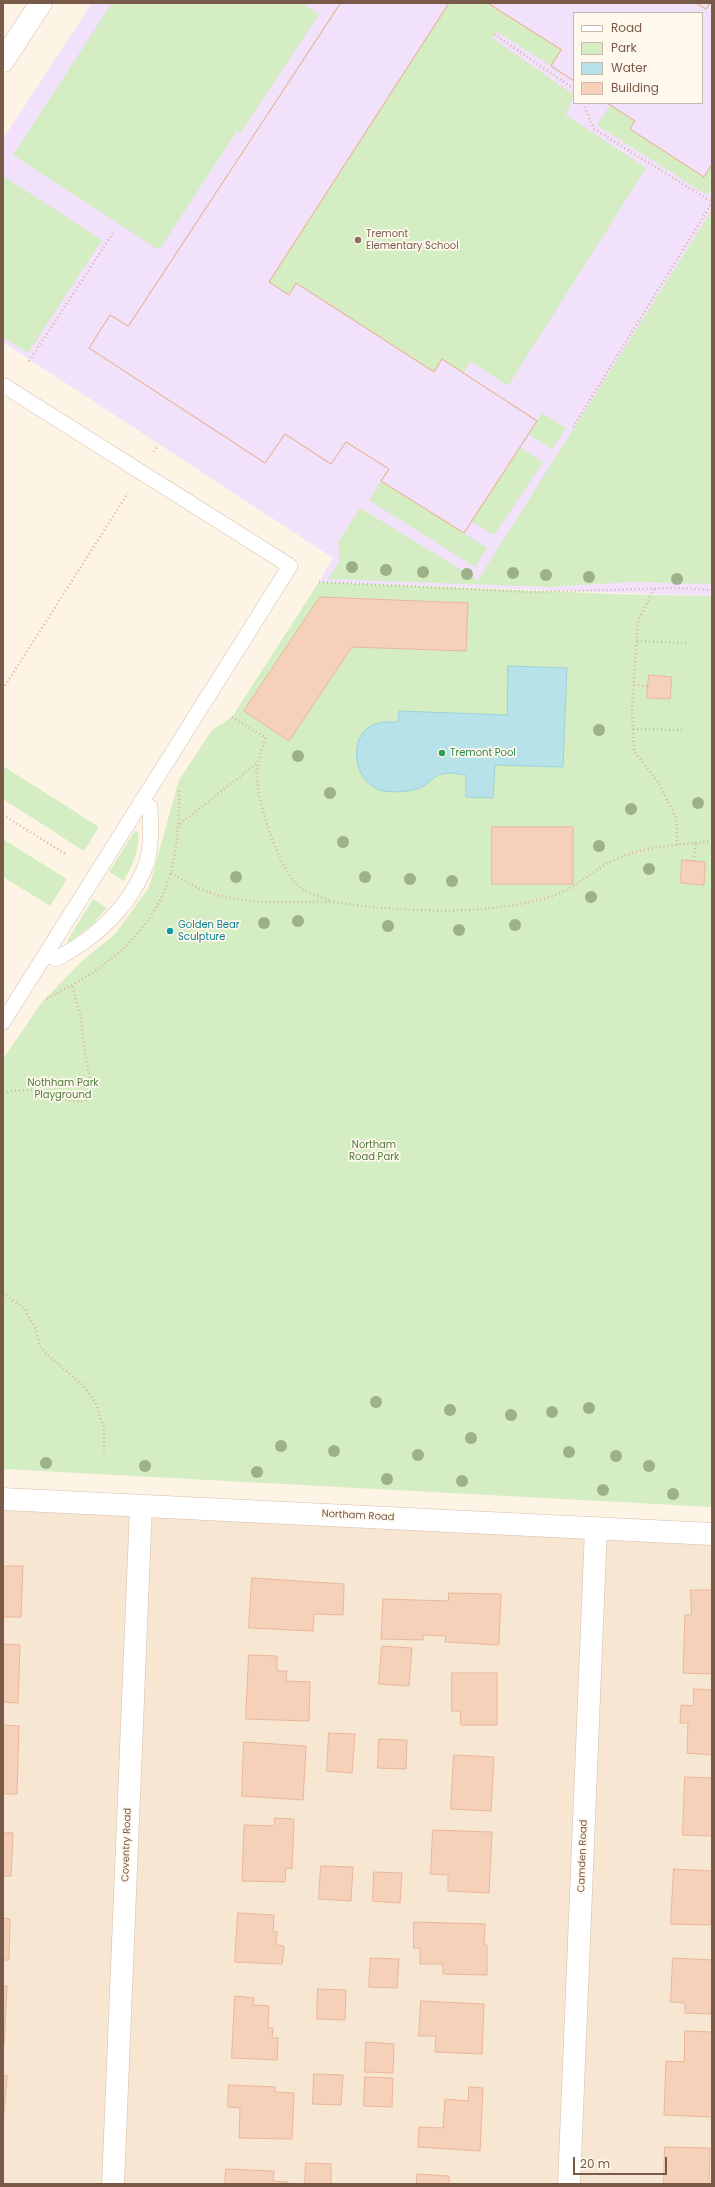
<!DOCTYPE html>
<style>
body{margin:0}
#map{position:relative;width:715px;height:2187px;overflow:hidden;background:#fef4e5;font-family:Poppins,sans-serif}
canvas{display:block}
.frame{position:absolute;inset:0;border:4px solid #795948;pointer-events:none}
.legend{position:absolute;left:573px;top:12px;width:130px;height:92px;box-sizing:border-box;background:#fff8ed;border:1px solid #c9b8ab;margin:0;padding:5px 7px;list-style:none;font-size:12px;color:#795948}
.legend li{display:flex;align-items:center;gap:8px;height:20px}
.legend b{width:20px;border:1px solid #c9b8ab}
.scale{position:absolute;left:573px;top:2157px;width:94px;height:18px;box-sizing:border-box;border:2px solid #795948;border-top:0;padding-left:5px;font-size:12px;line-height:14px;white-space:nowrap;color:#795948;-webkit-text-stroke:3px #fff8ed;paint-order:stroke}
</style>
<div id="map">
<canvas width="715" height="2187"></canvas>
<div class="frame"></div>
<ul class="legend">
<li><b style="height:5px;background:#fff"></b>Road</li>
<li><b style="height:11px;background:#d4edc2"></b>Park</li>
<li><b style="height:11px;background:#b7e2e9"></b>Water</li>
<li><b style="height:11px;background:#f6d1ba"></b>Building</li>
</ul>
<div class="scale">20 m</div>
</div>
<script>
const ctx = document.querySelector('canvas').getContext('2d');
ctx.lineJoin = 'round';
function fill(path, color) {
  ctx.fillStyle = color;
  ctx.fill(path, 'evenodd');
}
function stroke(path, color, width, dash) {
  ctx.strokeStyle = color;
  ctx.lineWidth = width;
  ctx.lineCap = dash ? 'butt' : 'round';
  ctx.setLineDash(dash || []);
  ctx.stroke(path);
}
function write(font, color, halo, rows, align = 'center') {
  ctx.font = font + ' Poppins,sans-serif';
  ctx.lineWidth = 3.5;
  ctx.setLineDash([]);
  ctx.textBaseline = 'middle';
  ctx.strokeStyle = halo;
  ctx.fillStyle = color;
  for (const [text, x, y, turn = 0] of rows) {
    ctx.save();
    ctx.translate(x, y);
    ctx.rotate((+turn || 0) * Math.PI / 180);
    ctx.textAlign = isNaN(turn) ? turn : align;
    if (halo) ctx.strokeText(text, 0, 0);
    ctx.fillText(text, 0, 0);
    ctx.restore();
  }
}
const residential = new Path2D(`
 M 3,1499 L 712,1534 L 712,2184 L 3,2184 Z`);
const education = new Path2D(`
 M 92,3 L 712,3 L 712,596 L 319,582 L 333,558 L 3,342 L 3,139 ZM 574,13 L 702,13 L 702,103 L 574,103 Z`);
const green = new Path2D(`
 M 112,3 L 301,3 L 319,14 L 240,134 L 237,131 L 159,250 L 13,155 Z
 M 449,3 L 488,3 L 561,50 L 551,66 L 496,31 L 492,38 L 574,95 L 566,115 L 646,168 L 508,386 L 470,361 L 464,373 L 442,359 L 434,372 L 297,283 L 289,295 L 269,282 Z
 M 610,105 L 635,121 L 630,129 L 704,177 L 712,164 L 712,187 L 707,195 L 597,125 Z
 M 3,176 L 102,240 L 28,353 L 3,337 Z
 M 712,210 L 712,584 L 632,582 L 549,587 L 328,579 L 340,561 L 338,542 L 360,508 L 478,580 Z
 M 542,413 L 566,428 L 552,449 L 528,434 Z
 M 520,448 L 543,462 L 494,535 L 471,521 Z
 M 381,481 L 487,548 L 475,567 L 369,500 Z
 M 319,582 L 615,594 L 712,596 L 712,1507 L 3,1469 L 3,1059 L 42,1002 L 81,962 L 116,933 L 149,887 L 179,780 L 212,730 L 232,717 Z
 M 3,766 L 99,827 L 84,851 L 3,799 Z
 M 135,831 L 138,832 C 141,850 131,866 124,881 L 109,872 Z
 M 3,839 L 67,879 L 50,906 L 3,877 Z
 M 93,899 L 107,908 L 93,924 L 69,942 L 67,941 Z`);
const water = new Path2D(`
 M 508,666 L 567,668 L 563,767 L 495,765 L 493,798 L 466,797 L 466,775 C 459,774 449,772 442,774 C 436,775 429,782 424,786 C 415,792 387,794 377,789 C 354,779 348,739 371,726 C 380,721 388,722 398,722 L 399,711 L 507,715 Z`);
const building = new Path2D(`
 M 341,3 L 449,3 L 269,282 L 289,295 L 296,283 L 434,372 L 442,359 L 537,421 L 464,533 L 381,481 L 389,469 L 346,442 L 331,464 L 285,434 L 265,463 L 89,348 L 110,315 L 128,326 Z
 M 341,3 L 449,3 L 269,282 L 289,295 L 296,283 L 434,372 L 442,359 L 537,421 L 464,533 L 381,481 L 389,469 L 346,442 L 331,464 L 285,434 L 265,463 L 89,348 L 110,315 L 128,326 Z
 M 488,3 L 696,3 L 706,9 L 710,3 L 712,5 L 712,164 L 704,177 L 630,129 L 635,121 L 607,103 L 702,103 L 702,13 L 574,13 L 574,81 L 551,66 L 561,50 Z
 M 488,3 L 696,3 L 706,9 L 710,3 L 712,5 L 712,164 L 704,177 L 630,129 L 635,121 L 607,103 L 702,103 L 702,13 L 574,13 L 574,81 L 551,66 L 561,50 Z
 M 320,597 L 468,603 L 466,651 L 352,647 L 289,741 L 244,711 Z
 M 649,675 L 672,677 L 670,699 L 647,698 Z
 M 492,827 L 573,827 L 573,884 L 492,884 Z
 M 682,860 L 705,862 L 704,885 L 681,883 Z
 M 3,1566 L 23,1566 L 21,1617 L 3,1617 Z
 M 252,1578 L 344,1584 L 343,1615 L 314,1614 L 313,1631 L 249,1628 Z
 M 691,1590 L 712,1590 L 712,1674 L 683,1673 L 685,1615 L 691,1615 Z
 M 449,1593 L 501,1594 L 499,1645 L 445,1642 L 446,1636 L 423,1635 L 423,1640 L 381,1639 L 383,1599 L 448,1601 Z
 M 3,1644 L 20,1645 L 18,1703 L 3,1702 Z
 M 382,1646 L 412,1648 L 409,1686 L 379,1684 Z
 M 249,1655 L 277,1656 L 277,1671 L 287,1671 L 286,1681 L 310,1682 L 309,1721 L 246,1719 Z
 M 452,1673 L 497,1673 L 497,1725 L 461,1725 L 460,1711 L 452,1711 Z
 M 694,1689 L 712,1690 L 712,1755 L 687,1753 L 688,1723 L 680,1723 L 681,1705 L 693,1706 Z
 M 3,1725 L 19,1726 L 17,1794 L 3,1794 Z
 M 329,1733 L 355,1734 L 352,1773 L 327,1771 Z
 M 379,1739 L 407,1740 L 406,1769 L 378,1768 Z
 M 244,1742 L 306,1746 L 303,1800 L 242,1796 Z
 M 454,1755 L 494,1757 L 491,1811 L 451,1809 Z
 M 685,1777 L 712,1778 L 712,1836 L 683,1835 Z
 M 275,1818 L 294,1819 L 292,1869 L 286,1868 L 285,1882 L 242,1881 L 244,1825 L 274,1826 Z
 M 433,1830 L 492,1832 L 489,1893 L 448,1891 L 448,1875 L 431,1874 Z
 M 3,1833 L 13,1833 L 11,1876 L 3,1876 Z
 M 321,1866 L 353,1867 L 351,1901 L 319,1899 Z
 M 674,1869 L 712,1871 L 712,1916 L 710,1925 L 671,1924 Z
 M 374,1872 L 402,1873 L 400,1903 L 373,1901 Z
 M 238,1913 L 274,1915 L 273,1932 L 277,1932 L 276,1945 L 284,1946 L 282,1964 L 235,1962 Z
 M 3,1918 L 10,1919 L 9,1960 L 3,1960 Z
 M 414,1922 L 485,1924 L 484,1945 L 487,1945 L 487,1975 L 443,1974 L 443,1964 L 420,1964 L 420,1948 L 414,1948 Z
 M 371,1958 L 399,1959 L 397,1988 L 369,1987 Z
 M 673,1958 L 712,1960 L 711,2014 L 685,2013 L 685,2003 L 671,2002 Z
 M 3,1986 L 7,1986 L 4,2046 L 3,2046 Z
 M 318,1989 L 346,1990 L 345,2020 L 317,2019 Z
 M 235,1996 L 254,1998 L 253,2005 L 269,2006 L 268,2028 L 273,2028 L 272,2038 L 278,2038 L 277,2060 L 232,2058 Z
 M 421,2001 L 484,2004 L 482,2054 L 435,2052 L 436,2036 L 419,2036 Z
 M 685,2031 L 712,2032 L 712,2117 L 664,2115 L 666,2061 L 684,2062 Z
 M 366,2042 L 394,2044 L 393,2073 L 365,2072 Z
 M 314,2074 L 343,2075 L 341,2105 L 313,2104 Z
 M 3,2075 L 7,2076 L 3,2124 Z
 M 365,2077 L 393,2078 L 392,2107 L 364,2106 Z
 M 229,2085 L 275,2087 L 275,2092 L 294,2093 L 292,2139 L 239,2138 L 240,2108 L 228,2107 Z
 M 469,2087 L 483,2088 L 480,2151 L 418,2147 L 419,2127 L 443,2128 L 445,2099 L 468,2101 Z
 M 665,2147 L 710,2148 L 709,2184 L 664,2184 Z
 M 306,2163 L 331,2164 L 331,2184 L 305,2184 Z
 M 226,2169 L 274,2171 L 273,2181 L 288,2182 L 288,2184 L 225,2184 Z
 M 417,2174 L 449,2176 L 449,2184 L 455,2184 L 417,2184 Z`);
const path = new Path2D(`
 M 494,34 L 574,89
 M 583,103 L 594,129 L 712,202
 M 29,361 L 113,233
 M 573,427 L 712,203
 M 154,452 L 158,445
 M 319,582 L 531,592 L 676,588 L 712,590
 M 654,589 L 638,621 L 632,708 L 634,751 L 658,782 L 677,819 L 677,845
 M 637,641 L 687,643
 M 634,685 L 648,686
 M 3,689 L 128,493
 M 232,717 L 266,738 C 261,752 255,765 257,780 C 259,806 280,874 302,889 C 311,894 322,897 331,901
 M 633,729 L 684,730
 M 3,815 L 67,855
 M 180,824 L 257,763
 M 694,861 L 696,843
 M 171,873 C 182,879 192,886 203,890 C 245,907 289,901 332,902 C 345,903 358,906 371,907 C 430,912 492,914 549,897 C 571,891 587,876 606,864 C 638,846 677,845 712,841
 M 47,999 C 65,988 85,979 102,966 C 167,917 180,867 179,789
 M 3,1092 C 15,1091 26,1089 38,1091 C 57,1094 65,1105 86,1100 L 90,1093 L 91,1084 L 84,1048 L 81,1017 L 72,985
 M 3,1293 L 25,1309 L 35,1328 L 41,1349 L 83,1385 L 95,1402 L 104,1428 L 104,1454`);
const lane = new Path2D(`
 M 3,385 L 290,566 L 3,1022
 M 46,953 L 56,959 C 94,939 126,911 144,870 C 152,851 151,828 150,807 L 141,802`);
const street = new Path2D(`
 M 569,2184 L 596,1528`);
const secondary = new Path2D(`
 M 3,61 L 41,3
 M 3,1499 L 712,1534
 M 113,2184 L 141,1506`);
const trees = [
 [352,567],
 [386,570],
 [423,572],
 [513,573],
 [467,574],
 [546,575],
 [589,577],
 [677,579],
 [599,730],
 [298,756],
 [330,793],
 [698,803],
 [631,809],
 [343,842],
 [599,846],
 [649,869],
 [236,877],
 [365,877],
 [410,879],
 [452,881],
 [591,897],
 [298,921],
 [264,923],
 [515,925],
 [388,926],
 [459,930],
 [376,1402],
 [589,1408],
 [450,1410],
 [552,1412],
 [511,1415],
 [471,1438],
 [281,1446],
 [334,1451],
 [569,1452],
 [418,1455],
 [616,1456],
 [46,1463],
 [145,1466],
 [649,1466],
 [257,1472],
 [387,1479],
 [462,1481],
 [603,1490],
 [673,1494]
];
const markers = [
 [358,240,4,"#8d6e63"],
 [442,753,4,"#2e9e5b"],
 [170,931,4,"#0f9aa8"]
];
const educationNames = [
 ["Tremont",366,234],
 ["Elementary School",366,246]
];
const leisureNames = [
 ["Tremont Pool",450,753]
];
const cultureNames = [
 ["Golden Bear",178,925],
 ["Sculpture",178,937]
];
const parkNames = [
 ["Nothham Park",63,1083],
 ["Playground",63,1095],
 ["Northam",374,1145],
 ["Road Park",374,1157]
];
const streetNames = [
 ["Northam Road",358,1516,3],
 ["Coventry Road",127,1845,-88],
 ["Camden Road",583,1856,-88]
];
fill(residential, '#f6e6d2');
fill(education, '#f1e1fa');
fill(green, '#d4edc2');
fill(water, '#b7e2e9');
stroke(water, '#9dd3dc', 1);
fill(building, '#f6d1ba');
stroke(building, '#eab799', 1);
stroke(lane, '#d3bdac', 16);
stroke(street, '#d3bdac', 23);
stroke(secondary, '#d6bdaa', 23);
stroke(path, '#dbb49d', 2.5, [1, 3]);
stroke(lane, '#fff', 15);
stroke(street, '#fff', 22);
stroke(secondary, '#fff', 22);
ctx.fillStyle = '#9db188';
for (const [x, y] of trees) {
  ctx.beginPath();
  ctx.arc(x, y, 6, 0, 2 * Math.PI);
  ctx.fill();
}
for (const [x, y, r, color] of markers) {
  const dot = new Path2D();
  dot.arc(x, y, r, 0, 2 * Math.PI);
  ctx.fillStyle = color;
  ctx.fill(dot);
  stroke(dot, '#fff8ed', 1.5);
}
write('10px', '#785e54', '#fff8ed', educationNames, 'left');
write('10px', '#27864d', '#fff8ed', leisureNames, 'left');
write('10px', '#0d838f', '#fff8ed', cultureNames, 'left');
write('10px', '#4e7a3c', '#fff8ed', parkNames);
write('10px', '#795948', '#fff8ed', streetNames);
</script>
